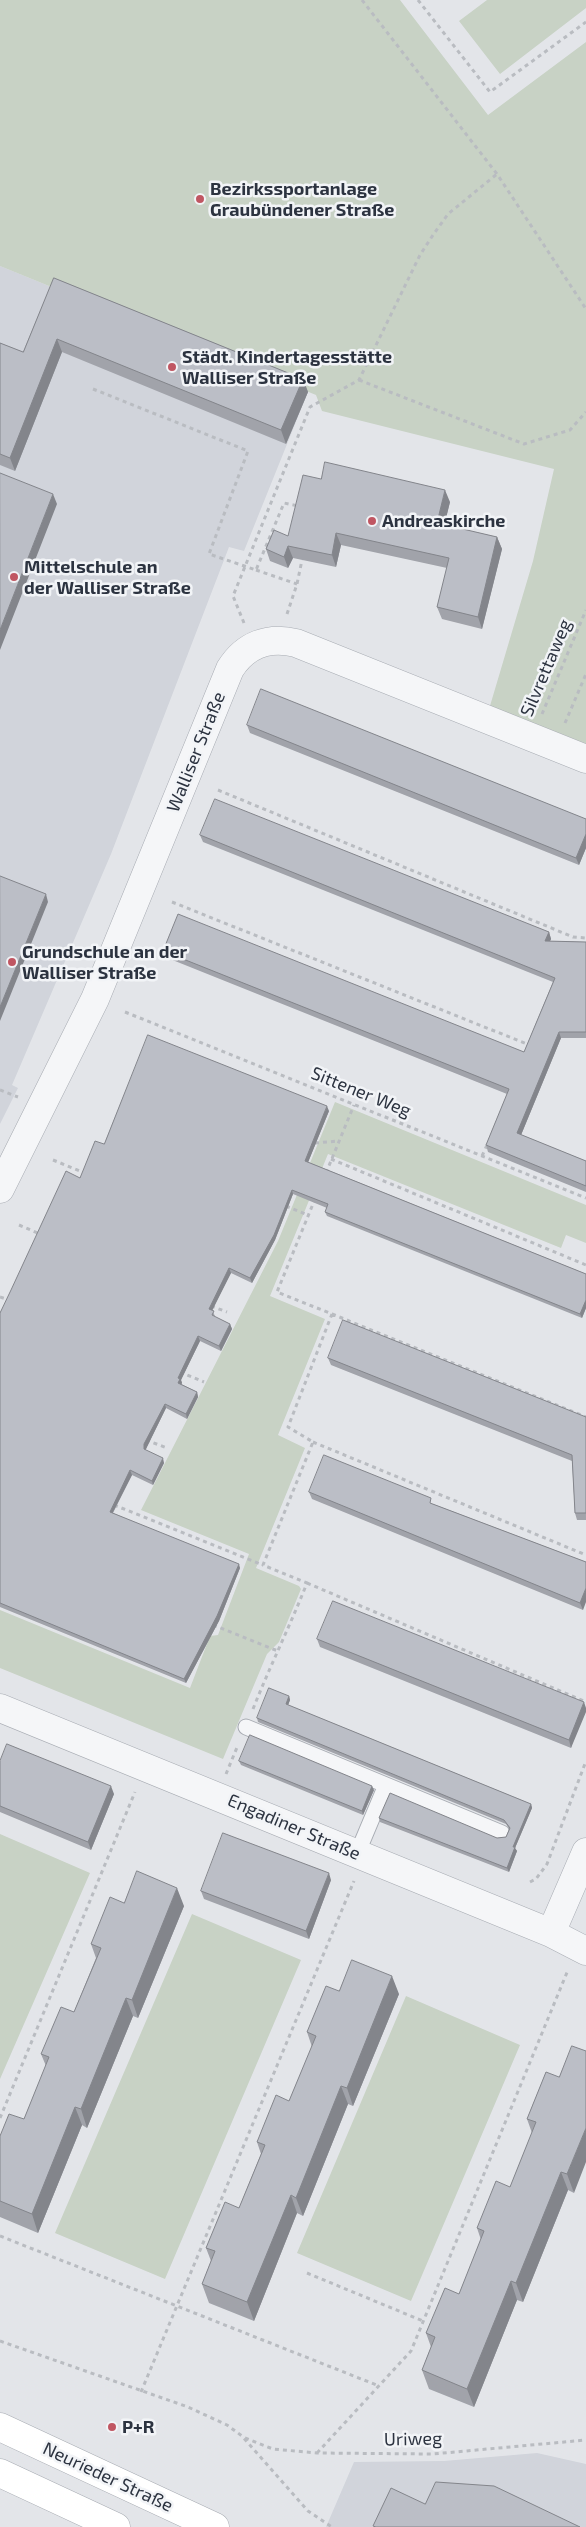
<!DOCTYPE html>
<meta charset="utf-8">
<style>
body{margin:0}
canvas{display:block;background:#e3e5e9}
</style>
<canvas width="586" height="2527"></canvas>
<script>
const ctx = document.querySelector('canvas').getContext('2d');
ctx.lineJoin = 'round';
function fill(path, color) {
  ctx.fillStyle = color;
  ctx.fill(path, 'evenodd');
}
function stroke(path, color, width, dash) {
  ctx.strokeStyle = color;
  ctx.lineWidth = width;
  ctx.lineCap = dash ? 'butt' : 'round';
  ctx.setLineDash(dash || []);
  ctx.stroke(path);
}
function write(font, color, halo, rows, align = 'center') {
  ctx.font = font + ' "Exo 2",sans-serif';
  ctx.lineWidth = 5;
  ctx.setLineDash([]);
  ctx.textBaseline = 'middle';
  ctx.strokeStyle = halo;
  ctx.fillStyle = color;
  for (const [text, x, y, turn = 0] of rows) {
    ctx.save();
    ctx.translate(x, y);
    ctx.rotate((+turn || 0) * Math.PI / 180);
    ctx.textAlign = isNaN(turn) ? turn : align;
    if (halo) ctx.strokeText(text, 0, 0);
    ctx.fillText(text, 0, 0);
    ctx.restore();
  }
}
const built = new Path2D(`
 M 0,266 L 308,392 L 244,551 L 229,547 L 111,854 L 12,1085 L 18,1088 L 0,1124 Z
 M 537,2453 L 586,2464 L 586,2527 L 326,2527 L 354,2462 L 444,2461 Z`);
const green = new Path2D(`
 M 0,0 L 400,0 L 488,115 L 586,42 L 586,755 L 487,716 L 533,561 L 554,469 L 322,411 L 316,395 L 0,266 Z
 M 487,0 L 586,0 L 586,8 L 500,74 L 459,21 Z
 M 335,1102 L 586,1205 L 586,1243 L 566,1235 L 561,1248 L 328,1154 L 270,1296 L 325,1319 L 278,1435 L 305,1448 L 256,1568 L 299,1586 L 301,1589 L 279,1642 L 267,1654 L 223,1759 L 0,1668 L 0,1610 L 190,1688 L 210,1636 L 218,1635 L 249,1554 L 141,1510 L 278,1241 Z
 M 0,1834 L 90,1873 L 0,2079 Z
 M 192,1914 L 301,1960 L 165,2279 L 55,2233 Z
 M 406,1996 L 520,2045 L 411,2301 L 297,2253 Z`);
const path = new Path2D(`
 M 362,0 L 497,174 L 586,309
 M 418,0 L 490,92 L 586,22
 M 359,380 L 524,444 L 570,430 L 586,412
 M 93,389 L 248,451 L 209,554 L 256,570 L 284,503 L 298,506
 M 256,570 L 297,584
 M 287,614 L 297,584 L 302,560
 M 244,623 L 233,596 L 310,407 L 359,380 L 420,255 L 433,235 L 448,214 L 497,174
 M 542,714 L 586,610
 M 565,723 L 586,674
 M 218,790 L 573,937 L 586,938
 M 172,902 L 527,1044
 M 125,1012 L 586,1198
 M 0,1090 L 18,1097
 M 315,1143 L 339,1141
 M 482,1156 L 488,1143
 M 331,1159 L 586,1265
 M 53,1160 L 85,1173
 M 326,1173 L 354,1105
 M 286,1206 L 308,1215
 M 19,1225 L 40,1234
 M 0,1297 L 9,1300
 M 211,1306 L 227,1312
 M 332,1314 L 586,1417
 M 180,1372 L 204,1382
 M 146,1440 L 167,1448
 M 313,1442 L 586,1555
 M 114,1505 L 263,1565
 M 307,1583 L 586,1702
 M 213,1625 L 278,1651
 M 253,1709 C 270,1666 290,1626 307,1583 L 263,1565 L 313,1442 L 288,1427 L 332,1314 L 277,1292 L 315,1199
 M 226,1774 L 238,1745
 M 530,1882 L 536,1879 L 547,1864 L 586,1761
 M 0,2118 L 135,1792
 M 0,2236 L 379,2386
 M 307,2273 L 423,2321
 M 0,2341 L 188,2407 L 227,2425 L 242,2436 L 308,2511 L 332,2527
 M 141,2392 L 354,1881
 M 245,2438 L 273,2449 L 317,2453 L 433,2454 L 586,2440
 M 317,2453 L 411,2351 L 568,1970`);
const lane = new Path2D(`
 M 246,1727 L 386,1785
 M 357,1854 L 386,1785 L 502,1833`);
const street = new Path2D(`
 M 0,1189 L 95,999 L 230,669 C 245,645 268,636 296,643 L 586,759
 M 0,1708 L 551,1933 L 586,1951
 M 551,1933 L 586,1852`);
const secondary = new Path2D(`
 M 0,2427 L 215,2527
 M 0,2473 L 116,2527`);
const wall = new Path2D(`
 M 54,278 L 303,379 L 308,392 L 286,444 L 62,352 L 15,471 L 0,465 L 0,343 L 23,352 Z
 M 321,479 L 450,502 L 444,525 L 497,537 L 502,549 L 482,629 L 442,619 L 437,607 L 447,568 L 341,545 L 336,567 L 293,558 L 288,568 L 270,561 L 266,549 L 288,536 Z
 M 247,725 L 586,819 L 586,848 L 579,865 L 250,733 Z
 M 200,835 L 549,932 L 551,939 L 550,941 L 586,942 L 586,1038 L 561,1038 L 521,1135 L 586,1161 L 586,1192 L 488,1152 L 486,1145 L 507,1094 L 165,957 L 163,951 L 524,1052 L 553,982 L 203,842 Z
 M 329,1111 L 308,1162 L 586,1274 L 586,1308 L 582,1318 L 327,1216 L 325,1212 L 327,1208 L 293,1194 L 275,1240 L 252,1283 L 231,1273 L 212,1310 L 215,1316 L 215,1317 L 230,1324 L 232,1329 L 221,1351 L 200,1341 L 181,1380 L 182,1383 L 181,1384 L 197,1392 L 198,1397 L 187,1419 L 166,1408 L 146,1449 L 146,1450 L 164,1463 L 153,1485 L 132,1475 L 113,1513 L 240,1568 L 219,1621 L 186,1683 L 0,1607 L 0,1313 L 80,1178 L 104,1144 Z
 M 328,1358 L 586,1417 L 586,1520 L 577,1520 L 575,1513 L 572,1461 L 331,1365 Z
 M 309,1492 L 433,1504 L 586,1562 L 583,1610 L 312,1499 Z
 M 317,1639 L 584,1702 L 571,1748 L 320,1647 Z
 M 289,1696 L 290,1700 L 288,1705 L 531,1804 L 532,1808 L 515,1848 L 517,1851 L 509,1872 L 380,1822 L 379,1818 L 497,1838 L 506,1837 L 509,1829 L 506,1824 L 258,1722 L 257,1718 Z
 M 0,1761 L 114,1794 L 91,1850 L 0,1812 Z
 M 239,1761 L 374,1790 L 363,1815 L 241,1765 Z
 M 331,1880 L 309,1939 L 204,1899 L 201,1891 Z
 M 124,1903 L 184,1906 L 138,2018 L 133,2016 L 87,2128 L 82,2125 L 38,2233 L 0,2217 L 0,2136 L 24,2119 L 46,2066 L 41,2054 L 74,2012 L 96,1958 L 91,1944 Z
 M 339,1991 L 399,1994 L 353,2106 L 348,2104 L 303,2216 L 297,2213 L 254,2321 L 209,2303 L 202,2284 L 211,2261 L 206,2248 L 239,2208 L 261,2154 L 257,2142 L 289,2101 L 312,2047 L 307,2032 Z
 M 546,2072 L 574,2193 L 568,2190 L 523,2302 L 517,2300 L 474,2407 L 429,2389 L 422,2370 L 431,2347 L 426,2333 L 459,2294 L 481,2240 L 477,2228 L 510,2187 L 532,2133 L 527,2119 Z`);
const shadedWall = new Path2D(`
 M 57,339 L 62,352 L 15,471 L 10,458 Z
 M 303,379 L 308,392 L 286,444 L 281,430 Z
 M 445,490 L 450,502 L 442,535 L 437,523 Z
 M 53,494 L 57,504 L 0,650 L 0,630 Z
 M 336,533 L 341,545 L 336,567 L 332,555 Z
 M 497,537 L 502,549 L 482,629 L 478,617 Z
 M 288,546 L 293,558 L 288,568 L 284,557 Z
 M 586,834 L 586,848 L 579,865 L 576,858 Z
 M 46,894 L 48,902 L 0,1021 L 0,1007 Z
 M 549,932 L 551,939 L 547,948 L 545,941 Z
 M 559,1032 L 561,1038 L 519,1140 L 517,1133 Z
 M 327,1106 L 329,1111 L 307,1165 L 305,1161 Z
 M 292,1190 L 293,1194 L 275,1240 L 252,1283 L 250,1278 Z
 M 229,1268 L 231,1273 L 211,1313 L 209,1309 Z
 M 586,1300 L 586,1308 L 582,1318 L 580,1314 Z
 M 230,1324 L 232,1329 L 221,1351 L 219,1346 Z
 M 198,1336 L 200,1341 L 181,1380 L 182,1383 L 180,1387 L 178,1383 L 178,1378 Z
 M 197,1392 L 198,1397 L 187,1419 L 186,1414 Z
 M 165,1404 L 166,1408 L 146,1449 L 146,1454 L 144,1449 L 144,1444 Z
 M 163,1458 L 164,1463 L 153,1485 L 152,1481 Z
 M 130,1470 L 132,1475 L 111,1516 L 110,1512 Z
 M 239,1564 L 240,1568 L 219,1621 L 186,1683 L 184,1679 Z
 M 586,1588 L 586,1602 L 583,1610 L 580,1603 Z
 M 289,1696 L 290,1700 L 287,1708 L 286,1704 Z
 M 584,1702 L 586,1708 L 586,1712 L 571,1748 L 569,1740 Z
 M 111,1786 L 114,1794 L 91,1850 L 88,1842 Z
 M 372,1786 L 374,1790 L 363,1815 L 362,1811 Z
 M 531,1804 L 532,1808 L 515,1848 L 517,1851 L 509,1872 L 507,1868 L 513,1847 Z
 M 329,1873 L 331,1880 L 309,1939 L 306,1931 Z
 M 177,1888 L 184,1906 L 138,2018 L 132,2000 Z
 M 392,1976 L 399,1994 L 353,2106 L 347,2088 Z
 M 126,1998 L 133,2016 L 87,2128 L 81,2109 Z
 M 341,2086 L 348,2104 L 303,2216 L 296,2198 Z
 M 75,2107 L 82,2125 L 38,2233 L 32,2214 Z
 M 586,2128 L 586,2162 L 574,2193 L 567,2174 Z
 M 561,2172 L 568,2190 L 523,2302 L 516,2283 Z
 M 291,2195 L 297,2213 L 254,2321 L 247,2302 Z
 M 511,2281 L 517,2300 L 474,2407 L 467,2389 Z`);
const building = new Path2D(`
 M 54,278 L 303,379 L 281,430 L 57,339 L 10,458 L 0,454 L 0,343 L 23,352 Z
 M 325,462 L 445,490 L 437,523 L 497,537 L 478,617 L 437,607 L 449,558 L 336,533 L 332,555 L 288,546 L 284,557 L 266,549 L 274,530 L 288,536 L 303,475 L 321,479 Z
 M 0,473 L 53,494 L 0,630 Z
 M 261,689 L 586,819 L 586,834 L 576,858 L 247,725 Z
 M 215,799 L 549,932 L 545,941 L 586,942 L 586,1032 L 559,1032 L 517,1133 L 586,1161 L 586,1186 L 486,1145 L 509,1089 L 163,951 L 178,914 L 524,1052 L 555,978 L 200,835 Z
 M 0,876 L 46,894 L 0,1007 Z
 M 148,1035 L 327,1106 L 305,1161 L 586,1274 L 586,1300 L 580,1314 L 325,1212 L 328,1204 L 292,1190 L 274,1235 L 250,1278 L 229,1268 L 209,1309 L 214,1311 L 212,1315 L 230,1324 L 219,1346 L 198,1336 L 178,1378 L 180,1379 L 178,1383 L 197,1392 L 186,1414 L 165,1404 L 144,1444 L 144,1449 L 163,1458 L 152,1481 L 130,1470 L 110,1512 L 239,1564 L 217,1616 L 184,1679 L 0,1603 L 0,1313 L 11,1290 L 66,1171 L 80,1178 L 95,1141 L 104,1144 Z
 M 343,1320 L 586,1417 L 586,1513 L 575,1513 L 572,1455 L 328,1358 Z
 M 324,1455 L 431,1498 L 430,1503 L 586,1562 L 586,1588 L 580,1603 L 309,1492 Z
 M 333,1601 L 584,1702 L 569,1740 L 317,1639 Z
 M 269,1688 L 289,1696 L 286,1704 L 531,1804 L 513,1847 L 515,1847 L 507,1868 L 379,1818 L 390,1793 L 497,1838 L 506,1837 L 510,1828 L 504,1820 L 257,1718 Z
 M 250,1735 L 372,1786 L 362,1811 L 239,1761 Z
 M 7,1744 L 111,1786 L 88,1842 L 0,1806 L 0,1761 Z
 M 223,1833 L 329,1873 L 306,1931 L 201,1891 Z
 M 137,1871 L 177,1888 L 132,2000 L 126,1998 L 81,2109 L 75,2107 L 32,2214 L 0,2201 L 0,2136 L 9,2114 L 24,2119 L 49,2057 L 41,2054 L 61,2007 L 74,2012 L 101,1948 L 91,1944 L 110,1897 L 124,1903 Z
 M 352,1960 L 392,1976 L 347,2088 L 341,2086 L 296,2198 L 291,2195 L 247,2302 L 202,2284 L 215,2251 L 206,2248 L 225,2202 L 239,2208 L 265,2145 L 257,2142 L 276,2095 L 289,2101 L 316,2036 L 307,2032 L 326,1986 L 339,1991 Z
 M 572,2046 L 586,2051 L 586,2128 L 567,2174 L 561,2172 L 516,2283 L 511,2281 L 467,2389 L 422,2370 L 435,2337 L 426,2333 L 445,2288 L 459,2294 L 484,2231 L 477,2228 L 496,2181 L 510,2187 L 536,2122 L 527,2119 L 546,2072 L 559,2077 Z
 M 436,2482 L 494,2486 L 580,2527 L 376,2527 L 373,2526 L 391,2488 L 425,2504 Z`);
const markers = [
 [200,199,5,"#c05662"],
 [172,367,5,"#c05662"],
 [372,521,5,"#c05662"],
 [14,577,5,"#c05662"],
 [12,962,5,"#c05662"],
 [112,2427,5,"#c05662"]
];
const poiNames = [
 ["Bezirkssportanlage",210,189],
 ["Graubündener Straße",210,210],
 ["Städt. Kindertagesstätte",182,357],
 ["Walliser Straße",182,378],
 ["Andreaskirche",382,521],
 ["Mittelschule an",24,567],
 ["der Walliser Straße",24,588],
 ["Grundschule an der",22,952],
 ["Walliser Straße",22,973],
 ["P+R",122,2427]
];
const streetNames = [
 ["Silvrettaweg",546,668,-67],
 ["Walliser Straße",196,752,-68],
 ["Sittener Weg",361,1092,22],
 ["Engadiner Straße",294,1827,23],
 ["Uriweg",413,2439,-1],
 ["Neurieder Straße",108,2477,25]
];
fill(built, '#d1d4db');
fill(green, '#c8d2c5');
stroke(lane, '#a8acb3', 17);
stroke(street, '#a8acb3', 29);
stroke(secondary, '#a8acb3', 29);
stroke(path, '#b9bcc1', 3, [4, 4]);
stroke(lane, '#f5f6f8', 15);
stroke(street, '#f5f6f8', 28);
stroke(secondary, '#fff', 28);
fill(wall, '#a1a3aa');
fill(shadedWall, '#83858b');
fill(building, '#bbbec6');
stroke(building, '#83858b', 1);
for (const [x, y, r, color] of markers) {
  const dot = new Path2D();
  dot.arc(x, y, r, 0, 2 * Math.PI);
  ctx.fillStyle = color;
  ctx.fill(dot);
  stroke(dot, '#f2f4f7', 2);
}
write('bold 18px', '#2c3340', '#f2f4f7', poiNames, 'left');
write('18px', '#2c3340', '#f2f4f7', streetNames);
</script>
